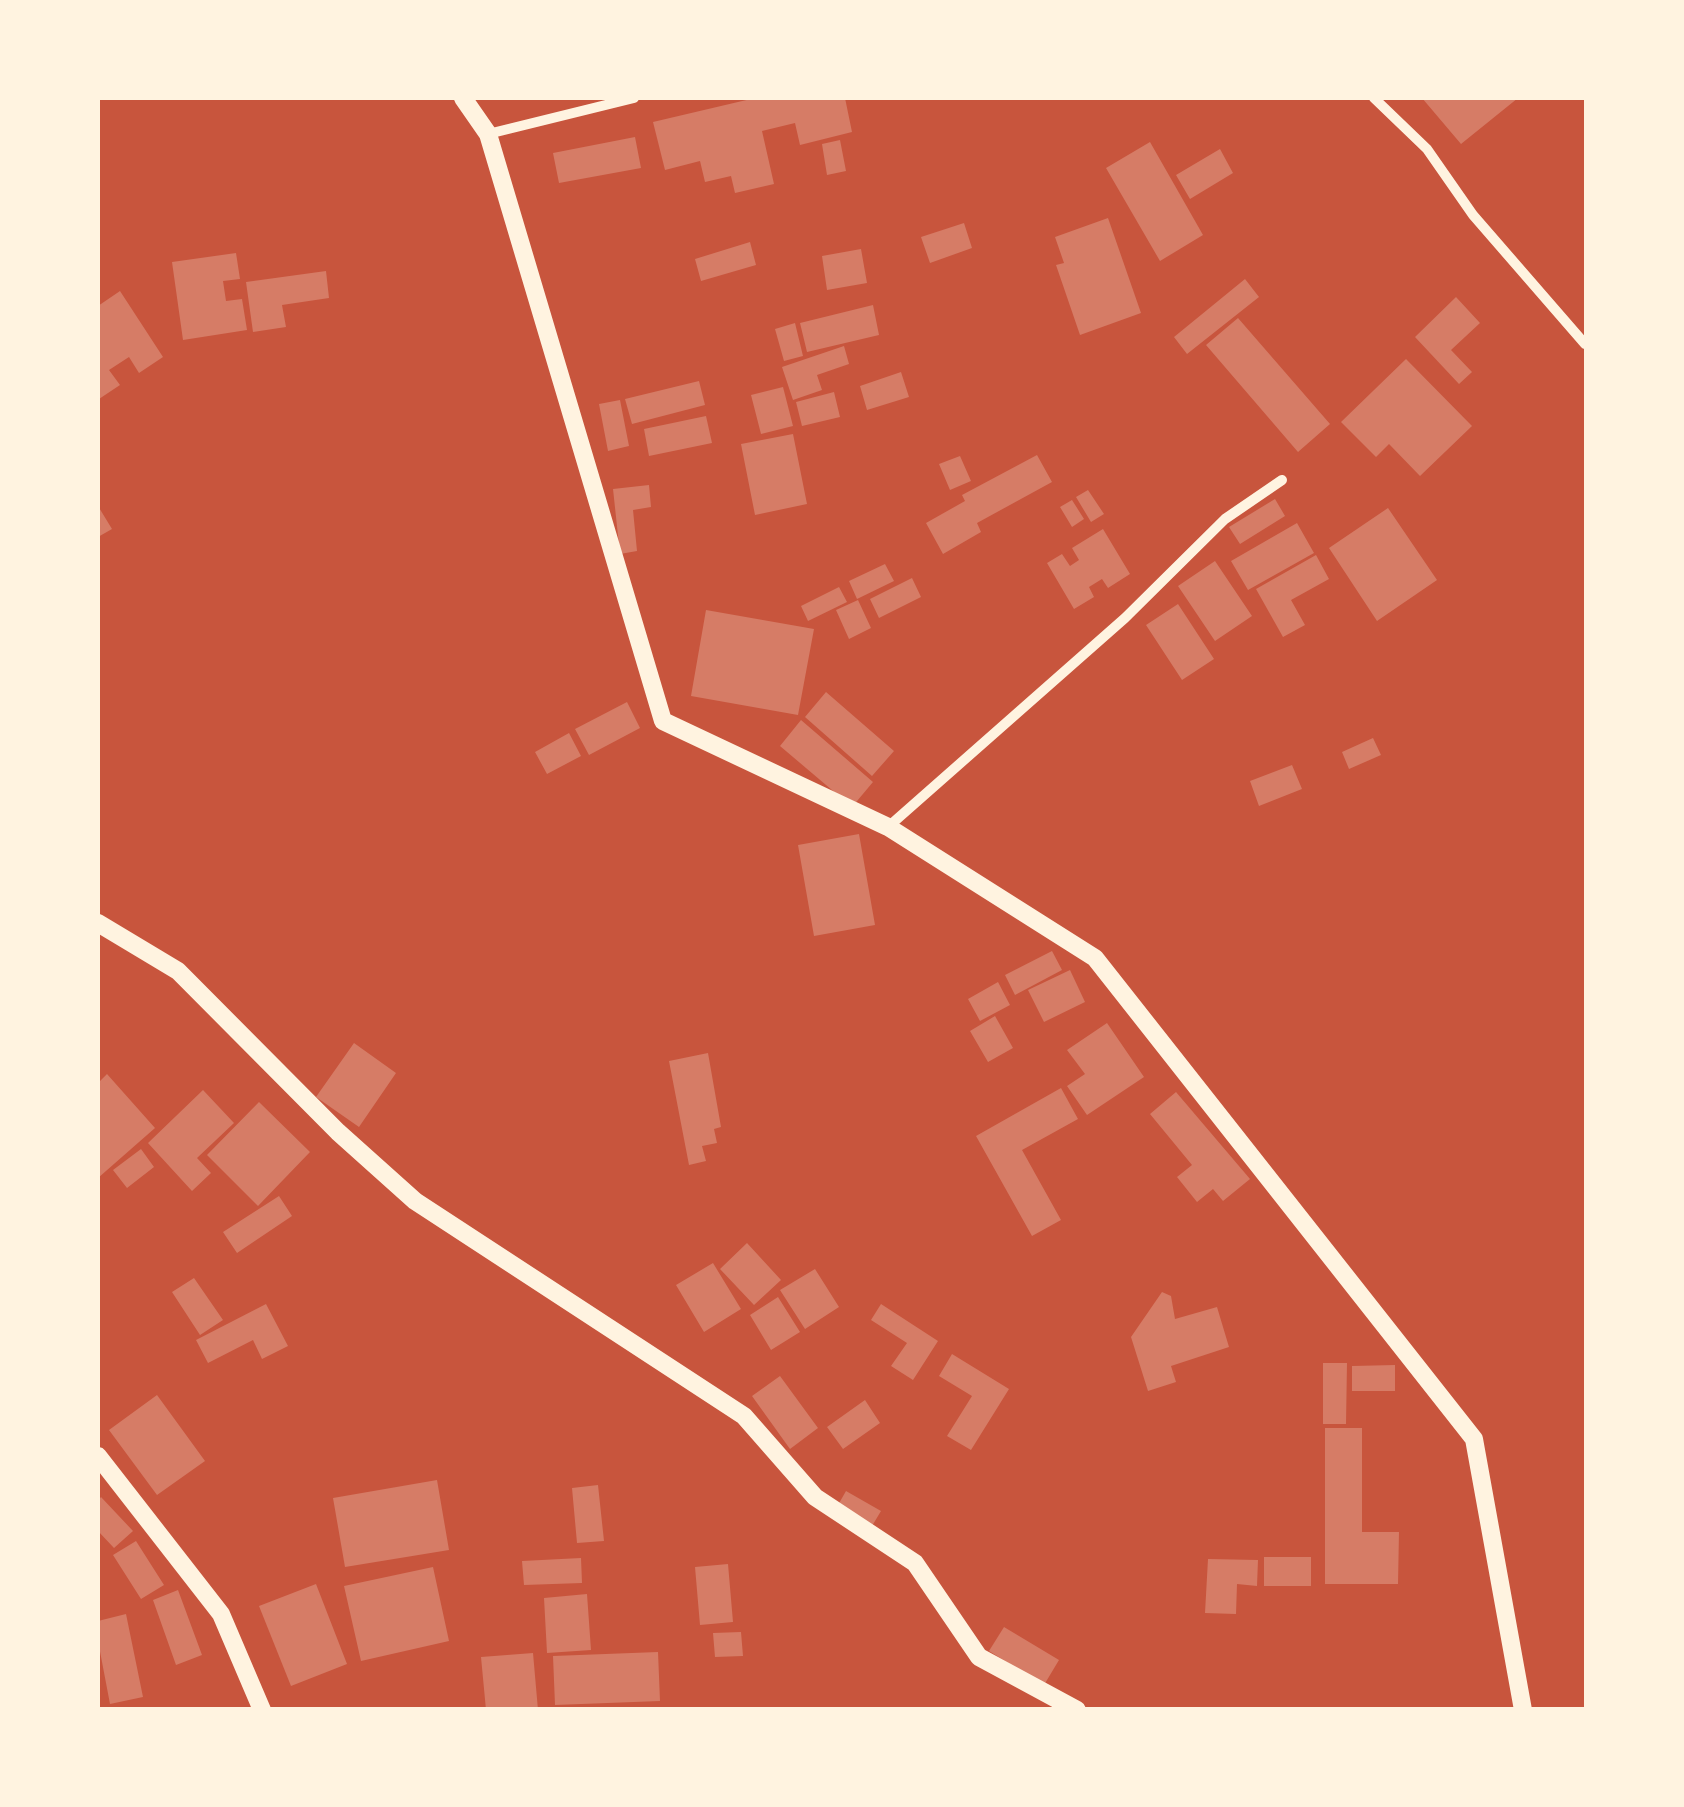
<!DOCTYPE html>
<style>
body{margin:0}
#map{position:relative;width:1684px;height:1807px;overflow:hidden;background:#c8553d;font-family:"Archivo Narrow",sans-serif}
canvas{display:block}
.frame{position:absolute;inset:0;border:100px solid #fff3e0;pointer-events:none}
</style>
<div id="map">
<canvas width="1684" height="1807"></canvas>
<div class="frame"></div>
</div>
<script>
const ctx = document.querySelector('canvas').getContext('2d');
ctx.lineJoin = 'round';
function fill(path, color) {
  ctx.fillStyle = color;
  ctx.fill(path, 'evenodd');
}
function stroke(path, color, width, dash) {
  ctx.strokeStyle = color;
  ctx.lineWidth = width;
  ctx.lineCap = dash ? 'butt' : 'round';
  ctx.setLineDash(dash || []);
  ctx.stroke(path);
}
const building = new Path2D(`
 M 755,98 L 845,98 L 852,132 L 800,145 L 795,123 L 762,131 L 774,184 L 735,193 L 731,176 L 705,182 L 700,161 L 665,170 L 653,122 Z
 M 1422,98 L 1518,98 L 1461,144 Z
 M 635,137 L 641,168 L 559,183 L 553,153 Z
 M 840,140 L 846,171 L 827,175 L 822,144 Z
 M 1150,142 L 1203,235 L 1160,261 L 1106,168 Z
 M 1220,149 L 1233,173 L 1190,199 L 1176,175 Z
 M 1108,218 L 1141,313 L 1080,335 L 1056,265 L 1064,263 L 1055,237 Z
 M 964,223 L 972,248 L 930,263 L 921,237 Z
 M 750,242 L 756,265 L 701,281 L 695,259 Z
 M 861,249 L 867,283 L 827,290 L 822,256 Z
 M 236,253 L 240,279 L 223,281 L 226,301 L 242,299 L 247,330 L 183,340 L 172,262 Z
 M 326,271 L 329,298 L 282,305 L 286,327 L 253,332 L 246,282 Z
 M 1245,279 L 1259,297 L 1187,354 L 1174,337 Z
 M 120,291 L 163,357 L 139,373 L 129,357 L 109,370 L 120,385 L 99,399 L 98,306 Z
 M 1456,297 L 1480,323 L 1451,350 L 1472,372 L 1459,384 L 1415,337 Z
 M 873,305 L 879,335 L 807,352 L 800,323 Z
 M 1238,318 L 1330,424 L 1298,452 L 1206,345 Z
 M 795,323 L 803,356 L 784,361 L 775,329 Z
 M 844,346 L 849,364 L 817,375 L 822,390 L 793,400 L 782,367 Z
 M 1406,359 L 1472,426 L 1420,476 L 1389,444 L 1376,457 L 1341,422 Z
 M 901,372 L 909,397 L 867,410 L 860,386 Z
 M 699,381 L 705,405 L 632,424 L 625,399 Z
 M 783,387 L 793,426 L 761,434 L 751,395 Z
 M 834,392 L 840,417 L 802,426 L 796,402 Z
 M 620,400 L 629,446 L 608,451 L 599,404 Z
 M 706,416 L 712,443 L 649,456 L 644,429 Z
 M 793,434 L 807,504 L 755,515 L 741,444 Z
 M 1037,455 L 1052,482 L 977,523 L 981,532 L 943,554 L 926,523 L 965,501 L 962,495 Z
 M 960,456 L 971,481 L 950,490 L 939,464 Z
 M 649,485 L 651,507 L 633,510 L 637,551 L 620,554 L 613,489 Z
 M 1088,490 L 1104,514 L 1091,522 L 1076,497 Z
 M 1275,499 L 1285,516 L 1240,544 L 1229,527 Z
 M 1072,500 L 1084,519 L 1072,527 L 1060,507 Z
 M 98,506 L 112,529 L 98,537 Z
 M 1388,508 L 1437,580 L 1377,621 L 1329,548 Z
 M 1297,523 L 1314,553 L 1248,590 L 1231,561 Z
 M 1103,529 L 1130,574 L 1108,588 L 1102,579 L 1089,587 L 1094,597 L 1074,609 L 1047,563 L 1062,554 L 1070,566 L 1079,560 L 1072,548 Z
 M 1316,555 L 1329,579 L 1291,600 L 1305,625 L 1283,637 L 1256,589 Z
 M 1215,561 L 1252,616 L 1215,641 L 1178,586 Z
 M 885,564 L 894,581 L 857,599 L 849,581 Z
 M 912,578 L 921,597 L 879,618 L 870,599 Z
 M 839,587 L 847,602 L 808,621 L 801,606 Z
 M 858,600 L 871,628 L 849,639 L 836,610 Z
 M 1178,604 L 1214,659 L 1182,680 L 1146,625 Z
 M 706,610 L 814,629 L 798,715 L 691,696 Z
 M 826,692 L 894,751 L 872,776 L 805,717 Z
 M 627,702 L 640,728 L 589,755 L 575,729 Z
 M 801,720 L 873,782 L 852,807 L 780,746 Z
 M 569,733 L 581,756 L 547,774 L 535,752 Z
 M 1373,738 L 1381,755 L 1349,769 L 1342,752 Z
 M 1292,765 L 1302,789 L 1259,806 L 1250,781 Z
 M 859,834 L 875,925 L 814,936 L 798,845 Z
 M 1052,951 L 1062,970 L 1015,995 L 1005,975 Z
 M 1070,970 L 1085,1002 L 1044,1022 L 1028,990 Z
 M 998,982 L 1010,1005 L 980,1021 L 968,999 Z
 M 995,1016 L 1013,1048 L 988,1062 L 970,1031 Z
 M 1107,1023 L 1144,1077 L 1087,1115 L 1067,1086 L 1085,1074 L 1067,1050 Z
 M 354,1043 L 396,1073 L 359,1127 L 316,1097 Z
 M 708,1053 L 721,1127 L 714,1129 L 717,1143 L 702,1146 L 706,1161 L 689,1165 L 669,1061 Z
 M 107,1074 L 155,1128 L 98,1178 L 98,1083 Z
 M 1061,1088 L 1078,1119 L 1022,1150 L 1061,1220 L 1032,1236 L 976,1136 Z
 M 203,1090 L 234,1123 L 197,1158 L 211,1173 L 192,1191 L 148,1143 Z
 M 1176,1092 L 1250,1179 L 1223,1201 L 1213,1189 L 1197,1202 L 1177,1177 L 1192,1165 L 1150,1114 Z
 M 259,1102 L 310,1152 L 258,1206 L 207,1155 Z
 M 141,1149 L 154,1167 L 127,1188 L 113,1170 Z
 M 279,1196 L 292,1216 L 237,1253 L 223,1232 Z
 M 747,1243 L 781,1280 L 754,1305 L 720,1269 Z
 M 713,1263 L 741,1309 L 704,1332 L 676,1285 Z
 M 815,1269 L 839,1307 L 805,1329 L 780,1290 Z
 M 194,1278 L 223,1320 L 200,1335 L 172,1292 Z
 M 1162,1292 L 1171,1296 L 1175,1319 L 1217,1307 L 1229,1347 L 1171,1366 L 1176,1382 L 1148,1391 L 1131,1337 Z
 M 778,1297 L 800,1332 L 771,1350 L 750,1315 Z
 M 266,1304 L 288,1346 L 262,1359 L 253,1340 L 208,1363 L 196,1340 Z
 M 881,1304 L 938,1341 L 913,1380 L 891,1366 L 907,1343 L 871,1320 Z
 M 952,1354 L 1009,1389 L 971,1450 L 947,1436 L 972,1396 L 939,1376 Z
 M 1323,1363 L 1347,1363 L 1346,1424 L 1323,1424 Z
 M 1395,1365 L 1395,1391 L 1352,1391 L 1352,1366 Z
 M 780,1376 L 818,1428 L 790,1449 L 752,1396 Z
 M 157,1395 L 205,1461 L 157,1495 L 109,1430 Z
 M 865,1400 L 880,1423 L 843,1449 L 827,1427 Z
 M 1325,1428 L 1362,1428 L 1362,1532 L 1399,1532 L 1398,1584 L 1325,1584 Z
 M 437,1480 L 449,1550 L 345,1567 L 333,1498 Z
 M 598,1485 L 604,1541 L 577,1543 L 572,1488 Z
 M 846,1491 L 881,1511 L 872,1526 L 838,1505 Z
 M 101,1497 L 133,1531 L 114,1548 L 98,1531 L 98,1501 Z
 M 136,1541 L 164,1585 L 141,1599 L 113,1555 Z
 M 1264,1557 L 1311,1557 L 1311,1586 L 1264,1586 Z
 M 581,1558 L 582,1583 L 524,1585 L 522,1561 Z
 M 1208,1559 L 1258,1560 L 1257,1586 L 1237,1584 L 1236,1614 L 1205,1613 Z
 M 728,1564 L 733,1622 L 700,1625 L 695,1567 Z
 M 433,1567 L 449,1641 L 361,1661 L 344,1586 Z
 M 316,1584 L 347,1664 L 291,1686 L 259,1606 Z
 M 178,1590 L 202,1655 L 176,1665 L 153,1600 Z
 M 587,1594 L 591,1650 L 547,1653 L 544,1598 Z
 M 126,1614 L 143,1697 L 110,1704 L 98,1641 L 98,1621 Z
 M 1004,1627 L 1059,1660 L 1044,1685 L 989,1651 Z
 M 741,1632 L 743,1656 L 715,1657 L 713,1633 Z
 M 658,1652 L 660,1701 L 555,1705 L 553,1656 Z
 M 533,1653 L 538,1710 L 486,1710 L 481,1657 Z`);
const minor = new Path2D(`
 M 1374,98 L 1427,149 L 1473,215 L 1585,344
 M 488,134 L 634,98
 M 888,827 L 1125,618 L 1225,519 L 1282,480`);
const tertiary = new Path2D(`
 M 463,98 L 488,134 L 663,721 L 888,827 L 1095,958 L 1474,1439 L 1523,1710
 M 98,923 L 178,971 L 338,1132 L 415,1201 L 744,1416 L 815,1497 L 915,1563 L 979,1657 L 1077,1710
 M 98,1456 L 221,1614 L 262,1710`);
fill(building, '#d67c66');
stroke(minor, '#fff3e0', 10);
stroke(tertiary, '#fff3e0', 18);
</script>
